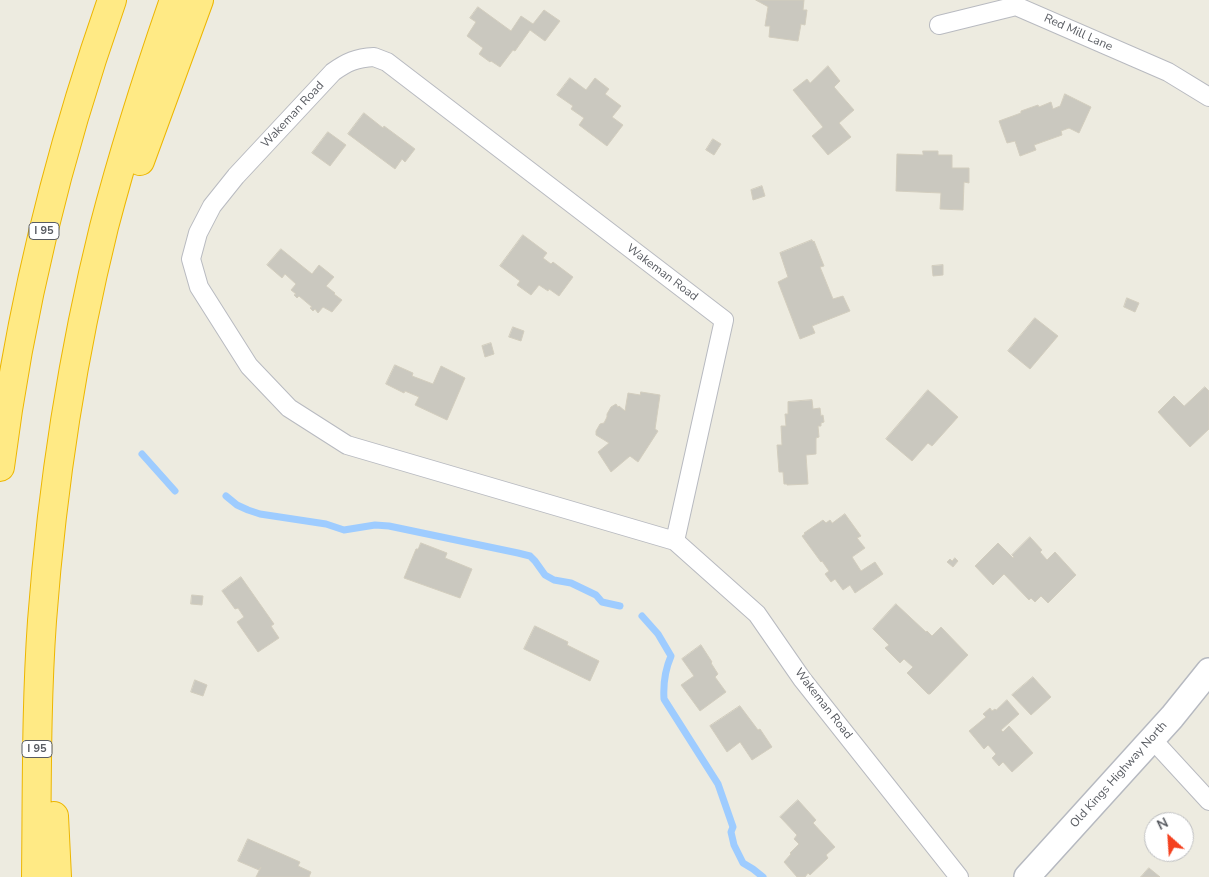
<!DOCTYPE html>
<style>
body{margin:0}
#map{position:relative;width:1209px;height:877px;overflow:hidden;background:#edebe0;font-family:"Nunito Sans",sans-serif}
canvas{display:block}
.north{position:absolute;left:1144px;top:812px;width:50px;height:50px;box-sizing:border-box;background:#fff;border:1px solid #bdbec0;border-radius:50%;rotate:334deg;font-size:14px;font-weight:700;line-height:20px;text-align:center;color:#595c62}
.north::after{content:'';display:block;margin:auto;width:18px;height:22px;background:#f4411f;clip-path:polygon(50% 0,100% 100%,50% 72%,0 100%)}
</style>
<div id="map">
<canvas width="1209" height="877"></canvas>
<div class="north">N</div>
</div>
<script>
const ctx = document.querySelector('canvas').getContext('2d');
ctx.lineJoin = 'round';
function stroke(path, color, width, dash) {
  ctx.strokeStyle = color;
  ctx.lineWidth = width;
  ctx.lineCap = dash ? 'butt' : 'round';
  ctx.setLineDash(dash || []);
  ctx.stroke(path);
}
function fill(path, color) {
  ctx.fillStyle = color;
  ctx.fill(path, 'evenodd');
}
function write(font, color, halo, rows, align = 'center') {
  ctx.font = font + ' "Nunito Sans",sans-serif';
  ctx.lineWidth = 4.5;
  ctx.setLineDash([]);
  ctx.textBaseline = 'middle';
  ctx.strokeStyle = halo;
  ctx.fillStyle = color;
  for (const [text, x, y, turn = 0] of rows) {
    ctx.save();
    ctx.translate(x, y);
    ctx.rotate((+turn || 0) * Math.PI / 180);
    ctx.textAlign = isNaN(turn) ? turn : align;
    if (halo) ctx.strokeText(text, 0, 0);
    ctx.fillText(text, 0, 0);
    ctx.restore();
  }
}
const stream = new Path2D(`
 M 142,454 L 175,491
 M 226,496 L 237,505 L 248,510 L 260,514 L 326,524 L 344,530 L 375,525 L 389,526 L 518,553 L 530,556 L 535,561 L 545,575 L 554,580 L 571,583 L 596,595 L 602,602 L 620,606
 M 642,616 L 658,634 L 671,656 C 665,670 663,683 664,699 L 718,784 L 733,827 L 731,832 L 734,845 L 743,863 L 753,869 L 763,877`);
const building = new Path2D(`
 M 756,0 L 804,0 L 803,10 L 807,10 L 805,25 L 801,24 L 798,41 L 769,37 L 770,26 L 765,26 L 768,7 Z
 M 478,7 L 511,31 L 521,16 L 533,24 L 544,10 L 560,21 L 545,41 L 530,30 L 515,51 L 513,50 L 500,67 L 491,61 L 490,62 L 479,54 L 483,48 L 467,36 L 476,22 L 470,18 Z
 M 828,66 L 840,81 L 834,87 L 854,110 L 839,123 L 851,137 L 828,155 L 812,136 L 823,127 L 793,90 L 807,79 L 810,83 Z
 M 570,78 L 586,90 L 595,78 L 609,89 L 605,94 L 621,106 L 612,117 L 623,125 L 607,146 L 579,125 L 584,118 L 571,109 L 573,106 L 557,95 Z
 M 1065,94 L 1091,107 L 1079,133 L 1069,128 L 1061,131 L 1062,135 L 1034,145 L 1036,150 L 1020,156 L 1015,141 L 1007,143 L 999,121 L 1021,113 L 1021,111 L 1038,105 L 1039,107 L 1051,102 L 1053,109 L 1060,106 Z
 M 364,113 L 383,128 L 384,126 L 415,149 L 405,162 L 402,159 L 395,169 L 348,134 Z
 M 328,132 L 346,145 L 330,166 L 312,153 Z
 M 713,139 L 721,144 L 714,155 L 706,150 Z
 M 923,151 L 938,151 L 938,155 L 952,155 L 952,168 L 969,168 L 969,183 L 964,182 L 963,210 L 940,209 L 941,193 L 896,191 L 897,154 L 923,155 Z
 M 762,186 L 765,196 L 753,200 L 751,190 Z
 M 523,235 L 547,253 L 543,258 L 551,264 L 553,262 L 573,277 L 559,296 L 549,289 L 548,291 L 539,285 L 531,295 L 517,285 L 520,281 L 500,266 Z
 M 812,240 L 813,242 L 814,241 L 824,266 L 820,267 L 833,299 L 843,296 L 850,311 L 812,326 L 815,333 L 800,339 L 778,282 L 788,277 L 780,253 Z
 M 281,249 L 312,274 L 319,265 L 334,277 L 326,286 L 335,293 L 334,294 L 342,300 L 332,312 L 323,307 L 318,313 L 315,309 L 313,311 L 310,308 L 312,307 L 299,296 L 297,298 L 294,295 L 296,294 L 291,290 L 296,284 L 285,274 L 282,278 L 267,265 Z
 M 943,265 L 943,275 L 933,276 L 932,266 Z
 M 1127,298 L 1139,303 L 1135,312 L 1124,307 Z
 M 1035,318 L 1058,336 L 1030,369 L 1008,351 Z
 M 513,327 L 524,331 L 521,341 L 509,337 Z
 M 491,343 L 494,354 L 485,357 L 482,346 Z
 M 395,365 L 413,373 L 412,376 L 433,384 L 441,366 L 465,378 L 447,420 L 415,405 L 419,397 L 405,391 L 404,393 L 386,384 Z
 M 1205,387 L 1209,391 L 1209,429 L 1190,447 L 1158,412 L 1174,396 L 1184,406 Z
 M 928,390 L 958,417 L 932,446 L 928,443 L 912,461 L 886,439 Z
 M 641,392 L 660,395 L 655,429 L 658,431 L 638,462 L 630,456 L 611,472 L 598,452 L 609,443 L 596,435 L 596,431 L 600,424 L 604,423 L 607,417 L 607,414 L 611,407 L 616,404 L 618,407 L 619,406 L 625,411 L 628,393 L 640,395 Z
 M 812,400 L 813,409 L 820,408 L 821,416 L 823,415 L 824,422 L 821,423 L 821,426 L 818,426 L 819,437 L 816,438 L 816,454 L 806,455 L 808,484 L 787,485 L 787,484 L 784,484 L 783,472 L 779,472 L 777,445 L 782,445 L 781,426 L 786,426 L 785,414 L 788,414 L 788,402 Z
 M 845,514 L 861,536 L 857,538 L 865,548 L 852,557 L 861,571 L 875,562 L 883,574 L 855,593 L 850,585 L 843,590 L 835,579 L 831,582 L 825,574 L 829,571 L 822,561 L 821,562 L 802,536 L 805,534 L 804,533 L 823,520 L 826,523 L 830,520 L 832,523 Z
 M 1030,537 L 1042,550 L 1040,552 L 1047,560 L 1055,552 L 1076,575 L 1048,603 L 1041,596 L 1035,602 L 1031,598 L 1029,600 L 1004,574 L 993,585 L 975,566 L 998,543 L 1013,558 L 1014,557 L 1012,555 Z
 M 421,543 L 447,553 L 445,558 L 472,569 L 460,598 L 404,578 L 416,549 L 418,549 Z
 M 955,558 L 958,561 L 953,567 L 947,562 L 950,559 L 952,561 Z
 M 241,577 L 274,624 L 271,626 L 279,638 L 258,652 L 237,622 L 244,617 L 238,608 L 235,609 L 222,591 Z
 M 192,595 L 203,596 L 202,605 L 191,604 Z
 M 896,604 L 926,632 L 927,631 L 932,636 L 941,627 L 968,655 L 930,694 L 928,694 L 907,673 L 913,667 L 904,659 L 900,663 L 885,648 L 889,645 L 873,629 Z
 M 535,626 L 568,642 L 567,645 L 599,661 L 590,681 L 524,649 Z
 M 701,645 L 712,662 L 711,663 L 718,674 L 715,677 L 726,692 L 700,711 L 681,685 L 694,676 L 682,659 Z
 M 1033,677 L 1051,697 L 1031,715 L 1012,695 Z
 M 195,680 L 207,685 L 203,696 L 191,692 Z
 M 1007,700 L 1019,714 L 1001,730 L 1003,732 L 1009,726 L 1033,753 L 1012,772 L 1003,762 L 999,766 L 992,758 L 996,754 L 988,745 L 984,749 L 969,731 L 986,717 L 983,714 L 990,708 L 992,711 L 995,709 L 996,710 Z
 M 740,706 L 758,730 L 760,729 L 772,747 L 752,760 L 740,742 L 727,752 L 710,726 Z
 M 798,800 L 816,820 L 813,823 L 835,847 L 826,855 L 828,858 L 810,875 L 808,873 L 805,877 L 797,877 L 784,862 L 791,854 L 790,853 L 799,844 L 794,839 L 797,835 L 780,817 Z
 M 248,839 L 300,862 L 298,866 L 311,872 L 309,877 L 256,877 L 261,867 L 259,870 L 238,861 Z
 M 1149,868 L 1160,877 L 1141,877 Z`);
const minor = new Path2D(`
 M 939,25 L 1016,6 L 1168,72 L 1209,97
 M 374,57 L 387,62 L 724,320 L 675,541 L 347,445 L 289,408 L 249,366 L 199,287 L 191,259 L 198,233 L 212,206 L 236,176 L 333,72 C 347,62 356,58 374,57 Z
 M 675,541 L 757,614 L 802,679 L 959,877
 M 1152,739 L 1209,801`);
const secondary = new Path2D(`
 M 1027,877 L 1172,717 L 1209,671`);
const motorway = new Path2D(`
 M 140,161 L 199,0
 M 0,467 C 20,308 59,151 112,0
 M 54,816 L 57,877
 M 36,877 C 37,792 36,706 42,621 C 52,489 72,356 104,227 C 124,150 148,75 174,0`);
const shields = [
 [44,231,30],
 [37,749,30]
];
const shieldNames = [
 ["I 95",44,231],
 ["I 95",37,749]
];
const streetNames = [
 ["Red Mill Lane",1078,33,24],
 ["Wakeman Road",293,115,-47],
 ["Wakeman Road",662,273,37],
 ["Wakeman Road",823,704,52],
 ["Old Kings Highway North",1119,775,-48]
];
stroke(stream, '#9eccff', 7);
fill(building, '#cac8bf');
stroke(building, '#d2cdbe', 1);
stroke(minor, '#b8bac0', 20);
stroke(secondary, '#b6b9c0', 28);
stroke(motorway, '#edb600', 30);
stroke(minor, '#fff', 18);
stroke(secondary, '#fff', 25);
stroke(motorway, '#ffea85', 28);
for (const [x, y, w] of shields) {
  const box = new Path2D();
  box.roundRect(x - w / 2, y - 8.5, w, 17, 4);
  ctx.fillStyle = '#fff';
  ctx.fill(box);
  stroke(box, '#595c62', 1);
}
write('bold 11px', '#595c62', null, shieldNames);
write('12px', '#595c62', '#fff', streetNames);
</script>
